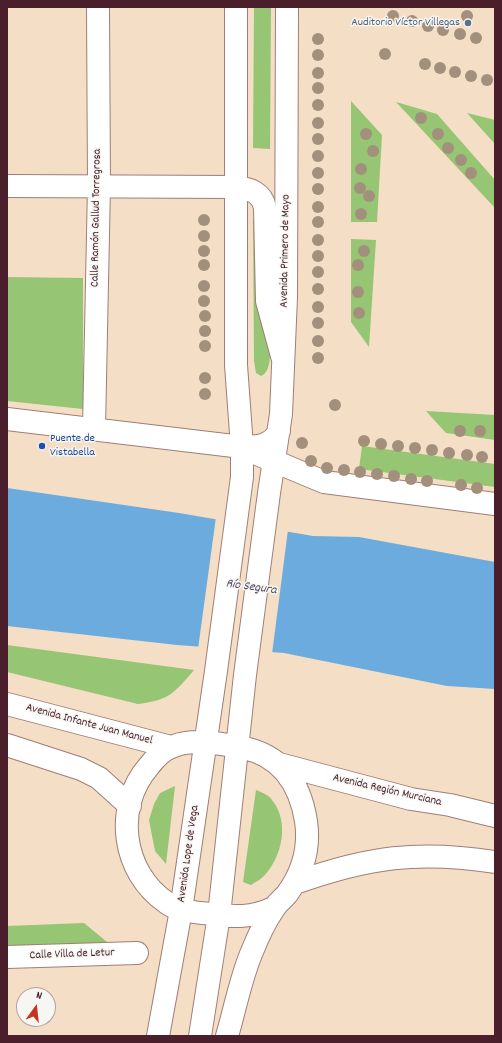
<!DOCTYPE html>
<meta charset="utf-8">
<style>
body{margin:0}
#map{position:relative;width:502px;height:1043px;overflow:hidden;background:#f4dec5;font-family:Dekko,sans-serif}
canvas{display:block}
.frame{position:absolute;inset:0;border:8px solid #4a1f2b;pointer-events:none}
.north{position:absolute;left:16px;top:987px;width:40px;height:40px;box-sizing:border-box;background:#f6f6f2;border:1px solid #b1a0a2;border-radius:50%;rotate:15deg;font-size:11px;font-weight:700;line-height:16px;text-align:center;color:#4a1f2b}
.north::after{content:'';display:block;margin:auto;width:14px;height:18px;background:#c8321e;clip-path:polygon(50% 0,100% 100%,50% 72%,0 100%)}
</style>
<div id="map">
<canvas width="502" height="1043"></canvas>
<div class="frame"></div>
<div class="north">N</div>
</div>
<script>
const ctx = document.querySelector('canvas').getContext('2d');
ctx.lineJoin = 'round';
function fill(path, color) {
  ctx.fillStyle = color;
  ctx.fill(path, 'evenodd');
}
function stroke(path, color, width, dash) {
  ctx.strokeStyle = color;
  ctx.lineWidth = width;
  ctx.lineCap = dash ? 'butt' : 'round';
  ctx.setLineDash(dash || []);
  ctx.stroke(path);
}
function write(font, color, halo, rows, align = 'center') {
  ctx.font = font + ' Dekko,sans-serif';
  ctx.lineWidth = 3;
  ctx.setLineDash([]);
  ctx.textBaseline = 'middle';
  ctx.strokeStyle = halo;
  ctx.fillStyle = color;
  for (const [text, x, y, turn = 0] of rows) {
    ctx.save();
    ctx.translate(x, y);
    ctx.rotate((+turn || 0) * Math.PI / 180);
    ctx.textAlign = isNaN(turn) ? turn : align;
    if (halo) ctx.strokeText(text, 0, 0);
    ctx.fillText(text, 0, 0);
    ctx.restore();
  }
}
const green = new Path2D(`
 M 254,7 L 271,7 L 270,149 L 253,148 Z
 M 351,101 L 382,135 L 377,222 L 351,222 Z
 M 396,102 L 437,114 L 495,180 L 495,208 Z
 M 467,113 L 495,120 L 495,144 Z
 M 255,217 L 270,346 C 270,355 271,372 261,376 L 256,373 L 254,361 L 253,219 Z
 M 351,239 L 376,240 L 369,347 L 351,322 Z
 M 7,277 L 83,278 L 83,409 L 7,401 Z
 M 426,411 L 495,415 L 495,440 L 446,433 Z
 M 362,446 L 495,464 L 495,487 L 359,469 Z
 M 7,645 L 194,670 C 174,693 170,700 138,704 L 7,672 Z
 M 175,786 L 166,864 L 155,851 L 149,820 L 154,804 L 160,793 Z
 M 256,790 C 261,792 269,795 272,800 C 290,822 282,857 264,876 C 260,880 255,882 251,885 L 243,882 Z
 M 84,923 L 129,960 L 7,960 L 7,926 Z`);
const water = new Path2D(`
 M 7,488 L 179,513 L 313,536 L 359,537 L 495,562 L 495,689 L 447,686 L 284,653 L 177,645 L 7,626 Z`);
const pier = new Path2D(`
 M 216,517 L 288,530 L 272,654 L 198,649 Z`);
const minor = new Path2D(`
 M 7,186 L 236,187 C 250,189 262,192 265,208 L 267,301 L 282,356
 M 94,428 L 99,186 L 98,7
 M 257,454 L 324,482 L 495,504
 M 7,957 L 137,953`);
const major = new Path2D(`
 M 7,419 L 242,447 C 257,447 272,446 279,431
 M 7,704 L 171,747
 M 7,745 L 81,769 L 99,778 L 130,806
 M 279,764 L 411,799 L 450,805 L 495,816
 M 295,883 C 368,857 418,850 495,862
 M 158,1036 L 181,910 L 216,671 L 242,477 L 242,447 L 236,365 L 236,7
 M 200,1036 L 219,915 L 245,675 L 269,493 L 281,414 L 286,297 L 287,7
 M 227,1036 C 235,1009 240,981 251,954 C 257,939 264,923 273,910 C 276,904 283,899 287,894 C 303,872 310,848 306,821 C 300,784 282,756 244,748 C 222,744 195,738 174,746 C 164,749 155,758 149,766 C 113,807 122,873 167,903 C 180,912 195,912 211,914 C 233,917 253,918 273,908`);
const trees = [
 [393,16],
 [467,16],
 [412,21],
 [428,26],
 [443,30],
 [460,34],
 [476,38],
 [318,39],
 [385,54],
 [318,55],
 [425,64],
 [440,68],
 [455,72],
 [318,73],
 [471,76],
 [487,80],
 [318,88],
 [318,105],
 [421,118],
 [318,123],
 [366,134],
 [438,134],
 [318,139],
 [448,148],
 [373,151],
 [318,156],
 [461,160],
 [361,169],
 [318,173],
 [471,173],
 [360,188],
 [318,189],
 [369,196],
 [318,207],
 [361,214],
 [204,220],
 [318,222],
 [204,236],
 [318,240],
 [204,251],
 [364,251],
 [318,256],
 [204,265],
 [358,265],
 [318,272],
 [204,286],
 [318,289],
 [358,292],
 [204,301],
 [318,307],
 [359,313],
 [205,316],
 [318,323],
 [205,331],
 [318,341],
 [205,346],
 [318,358],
 [205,378],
 [205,394],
 [335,405],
 [460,431],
 [480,431],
 [364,441],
 [302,443],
 [381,444],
 [398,446],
 [415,448],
 [432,450],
 [449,453],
 [467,455],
 [482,457],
 [311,461],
 [327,468],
 [344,470],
 [360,472],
 [377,474],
 [394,476],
 [411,479],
 [427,481],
 [461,485],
 [477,488]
];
const markers = [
 [468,23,4,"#5c6f8a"],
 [42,446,4,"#1a4fb4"]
];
const serviceNames = [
 ["Auditorio Víctor Villegas",460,23]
];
const streetNames = [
 ["Calle Ramón Gallud Torregrosa",97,218,-89],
 ["Avenida Primero de Mayo",286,251,-89],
 ["Avenida Infante Juan Manuel",89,725,15],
 ["Avenida Región Murciana",387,791,13],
 ["Avenida Lope de Vega",189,854,-82],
 ["Calle Villa de Letur",72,955,-2]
];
const transitNames = [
 ["Puente de",50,439],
 ["Vistabella",50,453]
];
const waterNames = [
 ["Río Segura",251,588,8]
];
fill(green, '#96c574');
fill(water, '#6babde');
fill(pier, '#f4dec5');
stroke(minor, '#9f7e78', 24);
stroke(major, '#9f7e78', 24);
stroke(minor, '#fff', 22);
stroke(major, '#fff', 22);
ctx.fillStyle = '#a3907c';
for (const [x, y] of trees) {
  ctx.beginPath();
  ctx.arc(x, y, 6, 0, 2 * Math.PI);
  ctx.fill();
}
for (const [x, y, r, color] of markers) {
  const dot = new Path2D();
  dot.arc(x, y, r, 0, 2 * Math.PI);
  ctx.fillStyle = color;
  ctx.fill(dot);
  stroke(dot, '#f6f6f2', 1.5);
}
write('12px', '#4e5e75', '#f6f6f2', serviceNames, 'right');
write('12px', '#4a1f2b', '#f6f6f2', streetNames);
write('12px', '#164399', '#f6f6f2', transitNames, 'left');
write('italic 13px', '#56506a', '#f6f6f2', waterNames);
</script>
